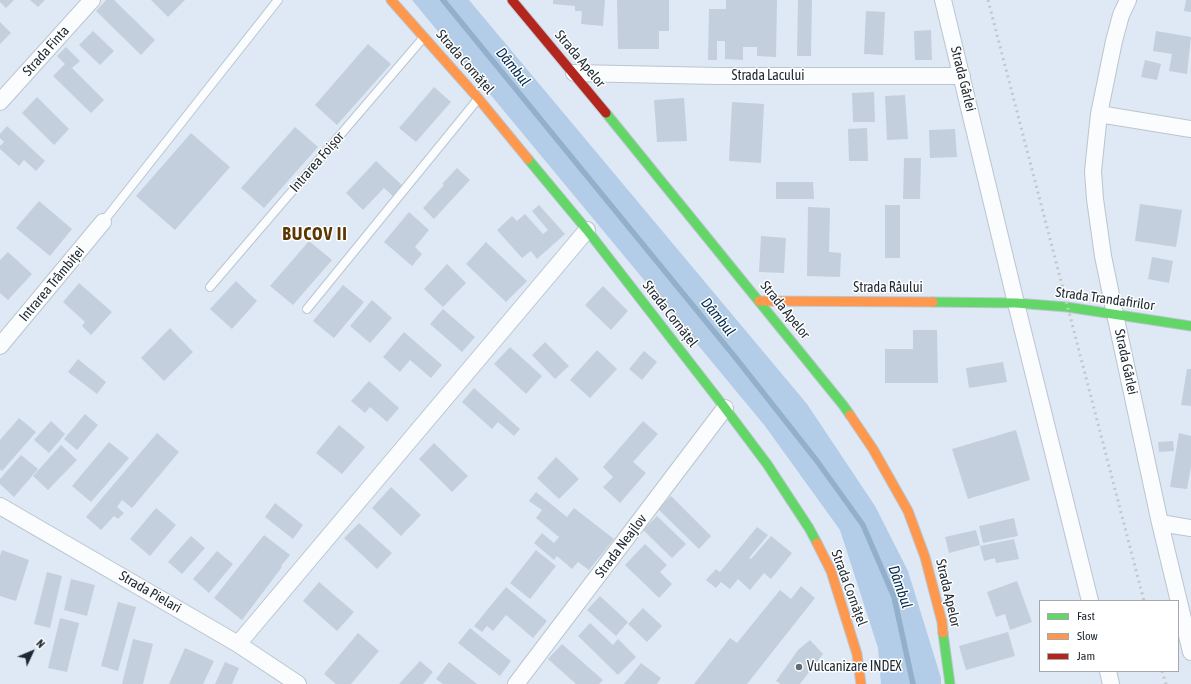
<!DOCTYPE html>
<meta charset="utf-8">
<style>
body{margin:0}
#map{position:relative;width:1191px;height:684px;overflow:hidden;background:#dee9f5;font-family:"Asap Condensed",sans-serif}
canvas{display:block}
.legend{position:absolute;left:1039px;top:600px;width:140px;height:72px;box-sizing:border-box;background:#fff;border:1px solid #a5a9ad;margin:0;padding:5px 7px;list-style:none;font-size:12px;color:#1e2831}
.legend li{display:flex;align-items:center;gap:8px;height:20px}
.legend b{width:20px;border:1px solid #a5a9ad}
.north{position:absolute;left:12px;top:632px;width:40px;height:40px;-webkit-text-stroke:3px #fff;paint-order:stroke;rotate:46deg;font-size:11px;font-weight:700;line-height:16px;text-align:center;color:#1e2831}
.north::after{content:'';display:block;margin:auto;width:14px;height:18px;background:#1e2831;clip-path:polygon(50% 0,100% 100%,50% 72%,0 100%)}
</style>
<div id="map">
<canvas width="1191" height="684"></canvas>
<ul class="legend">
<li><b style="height:5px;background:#63d668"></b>Fast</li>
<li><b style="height:5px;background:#ff974d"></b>Slow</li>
<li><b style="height:5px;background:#b3261e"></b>Jam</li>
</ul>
<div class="north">N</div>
</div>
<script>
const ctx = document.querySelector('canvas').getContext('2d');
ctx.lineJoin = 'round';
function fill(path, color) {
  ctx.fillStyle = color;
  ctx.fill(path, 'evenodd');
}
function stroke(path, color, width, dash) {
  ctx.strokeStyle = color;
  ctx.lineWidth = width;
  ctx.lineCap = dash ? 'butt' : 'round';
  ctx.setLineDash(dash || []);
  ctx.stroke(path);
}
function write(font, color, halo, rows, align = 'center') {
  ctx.font = font + ' "Asap Condensed",sans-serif';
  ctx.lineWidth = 3;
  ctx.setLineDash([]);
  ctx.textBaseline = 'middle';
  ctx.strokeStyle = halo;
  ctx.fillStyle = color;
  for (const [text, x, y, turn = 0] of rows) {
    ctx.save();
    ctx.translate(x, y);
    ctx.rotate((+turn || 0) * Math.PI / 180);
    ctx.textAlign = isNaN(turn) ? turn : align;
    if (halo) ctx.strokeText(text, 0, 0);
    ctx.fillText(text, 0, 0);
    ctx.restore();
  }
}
const forest = new Path2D(`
 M 412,0 L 469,0 L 807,404 L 875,506 L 908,571 L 941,678 L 941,684 L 881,684 L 878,648 L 840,530 L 765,426 Z`);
const stream = new Path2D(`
 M 443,0 L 735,357 L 817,461 L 863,525 L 894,597 L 913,684`);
const building = new Path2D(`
 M 0,0 L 14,0 L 6,8 L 0,2 Z
 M 30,0 L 45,0 L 38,7 Z
 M 106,0 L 114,0 L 155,40 L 141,55 L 96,11 Z
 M 151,0 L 185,0 L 168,17 Z
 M 553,0 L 605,0 L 603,26 L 581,24 L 582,11 L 575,11 L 575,6 L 553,4 Z
 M 617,0 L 669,0 L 669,31 L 659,31 L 659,49 L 618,49 Z
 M 726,0 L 777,0 L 776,57 L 757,56 L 757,47 L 743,47 L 743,60 L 725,59 L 725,41 L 717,41 L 717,60 L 708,60 L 709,9 L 726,9 Z
 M 798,0 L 812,0 L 811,56 L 797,56 Z
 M 1186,0 L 1191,0 L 1191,12 L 1184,11 Z
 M 866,11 L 885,12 L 883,55 L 864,54 Z
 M 0,22 L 11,33 L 0,44 Z
 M 931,30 L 932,60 L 915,60 L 914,31 Z
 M 93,31 L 114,51 L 100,65 L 79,45 Z
 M 1156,31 L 1191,37 L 1187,74 L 1169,71 L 1172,54 L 1153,51 Z
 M 368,44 L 391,64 L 337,125 L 315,105 Z
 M 66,47 L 80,61 L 72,68 L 104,100 L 91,113 L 53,76 L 65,64 L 57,56 Z
 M 1145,60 L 1161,64 L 1157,80 L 1141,77 Z
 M 434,87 L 451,102 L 416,142 L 399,128 Z
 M 874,92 L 875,122 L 853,122 L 852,93 Z
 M 905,95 L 908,139 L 887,140 L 885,96 Z
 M 37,97 L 69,129 L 54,145 L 22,113 Z
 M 684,98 L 687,141 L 657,142 L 654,100 Z
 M 732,102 L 764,104 L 761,163 L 729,161 Z
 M 7,126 L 45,161 L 36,171 L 24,160 L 19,166 L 0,149 L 0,146 L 4,142 L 0,138 L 0,134 Z
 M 295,127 L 318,147 L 264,208 L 241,188 Z
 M 867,128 L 868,161 L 849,161 L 848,129 Z
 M 955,129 L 957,157 L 930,158 L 929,130 Z
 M 191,133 L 230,167 L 175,230 L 136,196 Z
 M 904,158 L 921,158 L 920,199 L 903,199 Z
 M 376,161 L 404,187 L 394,197 L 384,188 L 363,210 L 346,193 Z
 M 457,168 L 470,180 L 434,219 L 423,208 L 444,185 L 442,184 Z
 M 776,182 L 813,182 L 814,199 L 776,199 Z
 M 39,201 L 72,229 L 50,256 L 16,228 Z
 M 1140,204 L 1182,210 L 1176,247 L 1135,241 Z
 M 539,205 L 565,234 L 537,259 L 531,251 L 522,258 L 497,230 L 512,216 L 517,221 L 525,214 L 543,234 L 548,230 L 532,211 Z
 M 885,205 L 900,205 L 900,258 L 885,258 Z
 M 808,207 L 830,208 L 829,252 L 841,253 L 840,277 L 807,276 Z
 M 409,212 L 429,230 L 415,247 L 422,254 L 412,266 L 384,242 Z
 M 761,236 L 786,238 L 784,273 L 759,272 Z
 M 309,241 L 332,260 L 293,305 L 270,286 Z
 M 486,242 L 527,281 L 506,302 L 466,264 Z
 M 8,252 L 32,274 L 8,300 L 0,293 L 0,260 Z
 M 1152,257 L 1173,261 L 1169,283 L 1148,279 Z
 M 447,264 L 466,283 L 443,307 L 424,289 Z
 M 236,281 L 257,301 L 232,329 L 210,309 Z
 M 79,283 L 112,312 L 91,335 L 82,326 L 85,322 L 63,302 Z
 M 343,285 L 364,302 L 334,338 L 313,321 Z
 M 603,286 L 628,311 L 611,330 L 585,305 Z
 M 372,300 L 392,318 L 370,343 L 350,326 Z
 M 443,309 L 475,337 L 462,352 L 430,324 Z
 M 170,328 L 193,352 L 164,381 L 141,358 Z
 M 913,330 L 937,330 L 938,383 L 885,383 L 885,349 L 913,349 Z
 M 404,332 L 442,365 L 431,378 L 410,360 L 400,372 L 383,357 Z
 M 545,342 L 569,366 L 555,379 L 532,355 Z
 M 510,347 L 542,376 L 526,394 L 494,364 Z
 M 597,350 L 617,369 L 590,398 L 570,380 Z
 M 644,351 L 657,362 L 642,380 L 629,369 Z
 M 78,359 L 106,382 L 97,394 L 68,372 Z
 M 1003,362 L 1007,382 L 969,388 L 966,368 Z
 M 1187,369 L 1191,369 L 1191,406 L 1181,405 Z
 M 369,381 L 399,408 L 387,422 L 370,407 L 365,413 L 351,401 Z
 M 474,388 L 520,429 L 514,436 L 498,422 L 492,429 L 462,402 Z
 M 85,414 L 98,425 L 77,450 L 64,439 Z
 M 19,418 L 36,432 L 2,471 L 0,469 L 0,440 Z
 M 51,421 L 65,434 L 49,453 L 34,440 Z
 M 643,421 L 658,434 L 633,462 L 646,473 L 620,503 L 603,487 L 613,477 L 603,467 Z
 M 339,425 L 365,447 L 342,474 L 316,453 Z
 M 1016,430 L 1030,480 L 968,499 L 952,449 Z
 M 157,433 L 179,452 L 132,508 L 122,500 L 117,507 L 124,513 L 118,519 L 114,516 L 101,530 L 86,517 Z
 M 1179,433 L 1191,436 L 1191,466 L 1187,489 L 1170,487 Z
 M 1173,441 L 1174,451 L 1159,452 L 1158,442 Z
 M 109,442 L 129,458 L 91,502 L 72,486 Z
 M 434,443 L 468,476 L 452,492 L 419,459 Z
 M 61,445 L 77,460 L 48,490 L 33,476 Z
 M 21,455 L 38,469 L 14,497 L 0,484 L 0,479 Z
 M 556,457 L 579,479 L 559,499 L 537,478 Z
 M 391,487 L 421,515 L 401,536 L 372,508 Z
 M 536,492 L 567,517 L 574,508 L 614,539 L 589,570 L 578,562 L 572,569 L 557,556 L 554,560 L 534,543 L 542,533 L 554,543 L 559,537 L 536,518 L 542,510 L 529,501 Z
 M 671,496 L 711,536 L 699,549 L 658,509 Z
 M 275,503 L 303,525 L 293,539 L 265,517 Z
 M 156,508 L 176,525 L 150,556 L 130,539 Z
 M 657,516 L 686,544 L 672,558 L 643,530 Z
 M 1014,518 L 1018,536 L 983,543 L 979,526 Z
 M 359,523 L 392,553 L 377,569 L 344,538 Z
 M 757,527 L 768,535 L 749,558 L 751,559 L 771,536 L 792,553 L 771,579 L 764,573 L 750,590 L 738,579 L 730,589 L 721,582 L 716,588 L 706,580 L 716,569 L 720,572 Z
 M 976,530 L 980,545 L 949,553 L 945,537 Z
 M 264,535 L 290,555 L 281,566 L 282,567 L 242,620 L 214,598 Z
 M 191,536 L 205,548 L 182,574 L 168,562 Z
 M 1014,539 L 1019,559 L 996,563 L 995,558 L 984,561 L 980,546 Z
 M 645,544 L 667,565 L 660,572 L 672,584 L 659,598 L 625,565 Z
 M 2,550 L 29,560 L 16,601 L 0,596 L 0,555 Z
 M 536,550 L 556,566 L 530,599 L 510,583 Z
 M 217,551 L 233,564 L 209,593 L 193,579 Z
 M 47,572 L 62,576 L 50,628 L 34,624 Z
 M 71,579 L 95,585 L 87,616 L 64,610 Z
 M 1017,581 L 1032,622 L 1010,630 L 1005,614 L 996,617 L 987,592 Z
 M 319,582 L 354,612 L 337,631 L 303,601 Z
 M 801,586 L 815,598 L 747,684 L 694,684 L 730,638 L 737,643 L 780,590 L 791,599 Z
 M 506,587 L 547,621 L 533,638 L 506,615 L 493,631 L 487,626 L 482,632 L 474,626 Z
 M 600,596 L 628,622 L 616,636 L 587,610 Z
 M 118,602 L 136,607 L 118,671 L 101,666 Z
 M 643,608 L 662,626 L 647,642 L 628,624 Z
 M 60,618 L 79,623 L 67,672 L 48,668 Z
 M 590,623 L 613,645 L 618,639 L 636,657 L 618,675 L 578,636 Z
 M 470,628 L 511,661 L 500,676 L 458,643 Z
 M 1008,632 L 1015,656 L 966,670 L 959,646 Z
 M 358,633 L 379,651 L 351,684 L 336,684 L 324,674 Z
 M 133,639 L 153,644 L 143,684 L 122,684 Z
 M 810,640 L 823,654 L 800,684 L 781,684 L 776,681 L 798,650 Z
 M 562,644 L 603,680 L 599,684 L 576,684 L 548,659 Z
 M 185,648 L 214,661 L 203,684 L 169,684 Z
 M 420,661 L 433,672 L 423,684 L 399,684 Z
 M 225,662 L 239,668 L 232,684 L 215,684 Z
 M 449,662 L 458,669 L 477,684 L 443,684 L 436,679 Z
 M 641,663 L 661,678 L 657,684 L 624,684 Z`);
const lane = new Path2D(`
 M 103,222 L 278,0
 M 210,287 L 424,37
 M 307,309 L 478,99`);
const street = new Path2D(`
 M 943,0 L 1016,303 L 1090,601
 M 1128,0 L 1121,15 L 1114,41 L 1099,114 L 1093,171 L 1095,199 L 1103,256 L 1115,314 L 1160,523 L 1191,652
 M 574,73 L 718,76 L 962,76
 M 0,102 L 92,0
 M 1099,114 L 1191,129
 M 0,346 L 103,222
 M 0,506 L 238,644 L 298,684
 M 1160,523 L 1191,528
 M 238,644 L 587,230
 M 1108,671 L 1111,684
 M 516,684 L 725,408`);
const fast = new Path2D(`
 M 606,113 L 843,405 L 850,415
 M 528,159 L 587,230 L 725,408 L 767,464 L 809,528 L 817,543
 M 933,302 L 1016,303 L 1067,307 L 1191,326
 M 943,633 L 950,684`);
const slow = new Path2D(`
 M 391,0 L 478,98 L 528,159
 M 759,301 L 933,302
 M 850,415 L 873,449 L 908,511 L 925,557 L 942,622 L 943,633
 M 817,543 L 831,571 L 857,654 L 861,684`);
const jam = new Path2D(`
 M 512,0 L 606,113`);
const rail = new Path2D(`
 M 988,0 L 1144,601
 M 1162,671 L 1166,684`);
const markers = [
 [799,667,4,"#616c76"]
];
const streetNames = [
 ["Strada Finta",46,51,-48],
 ["Strada Apelor",580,59,50],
 ["Strada Cornățel",465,62,49],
 ["Strada Lacului",768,76],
 ["Strada Gârlei",963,79,76],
 ["Intrarea Foișor",317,162,-49],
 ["Intrarea Trâmbiței",52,284,-50],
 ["Strada Râului",888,288],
 ["Strada Trandafirilor",1105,299,8],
 ["Strada Apelor",785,310,51],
 ["Strada Cornățel",670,314,52],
 ["Strada Gârlei",1126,362,78],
 ["Strada Neajlov",621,546,-53],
 ["Strada Cornățel",849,588,70],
 ["Strada Pielari",150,592,30],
 ["Strada Apelor",948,593,77]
];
const poiNames = [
 ["Vulcanizare INDEX",807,667]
];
const waterNames = [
 ["Dâmbul",513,67,51],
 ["Dâmbul",718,317,51],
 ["Dâmbul",900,587,71]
];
const districtNames = [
 ["BUCOV II",315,234]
];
fill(forest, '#b3cce7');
stroke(stream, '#92afcc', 5.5);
fill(building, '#c3cfdc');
stroke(lane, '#bbc5cf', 10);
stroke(street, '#bbc5cf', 18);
stroke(fast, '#bbc5cf', 11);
stroke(slow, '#bbc5cf', 11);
stroke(jam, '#bbc5cf', 11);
stroke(lane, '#fafcfe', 8);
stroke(street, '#fafcfe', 16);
stroke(fast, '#63d668', 9);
stroke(slow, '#ff974d', 9);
stroke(jam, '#b3261e', 9);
stroke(rail, '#c4c7ca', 3, [2, 4]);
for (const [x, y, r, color] of markers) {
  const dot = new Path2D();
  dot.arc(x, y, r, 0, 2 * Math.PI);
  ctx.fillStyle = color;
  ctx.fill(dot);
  stroke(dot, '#fff', 1.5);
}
write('14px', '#1e2831', '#fff', streetNames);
write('14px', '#1e2831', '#fff', poiNames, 'left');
write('italic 15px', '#032d51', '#fff', waterNames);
ctx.letterSpacing = '1px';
write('bold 18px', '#5b3802', '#fff', districtNames);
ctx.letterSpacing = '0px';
</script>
